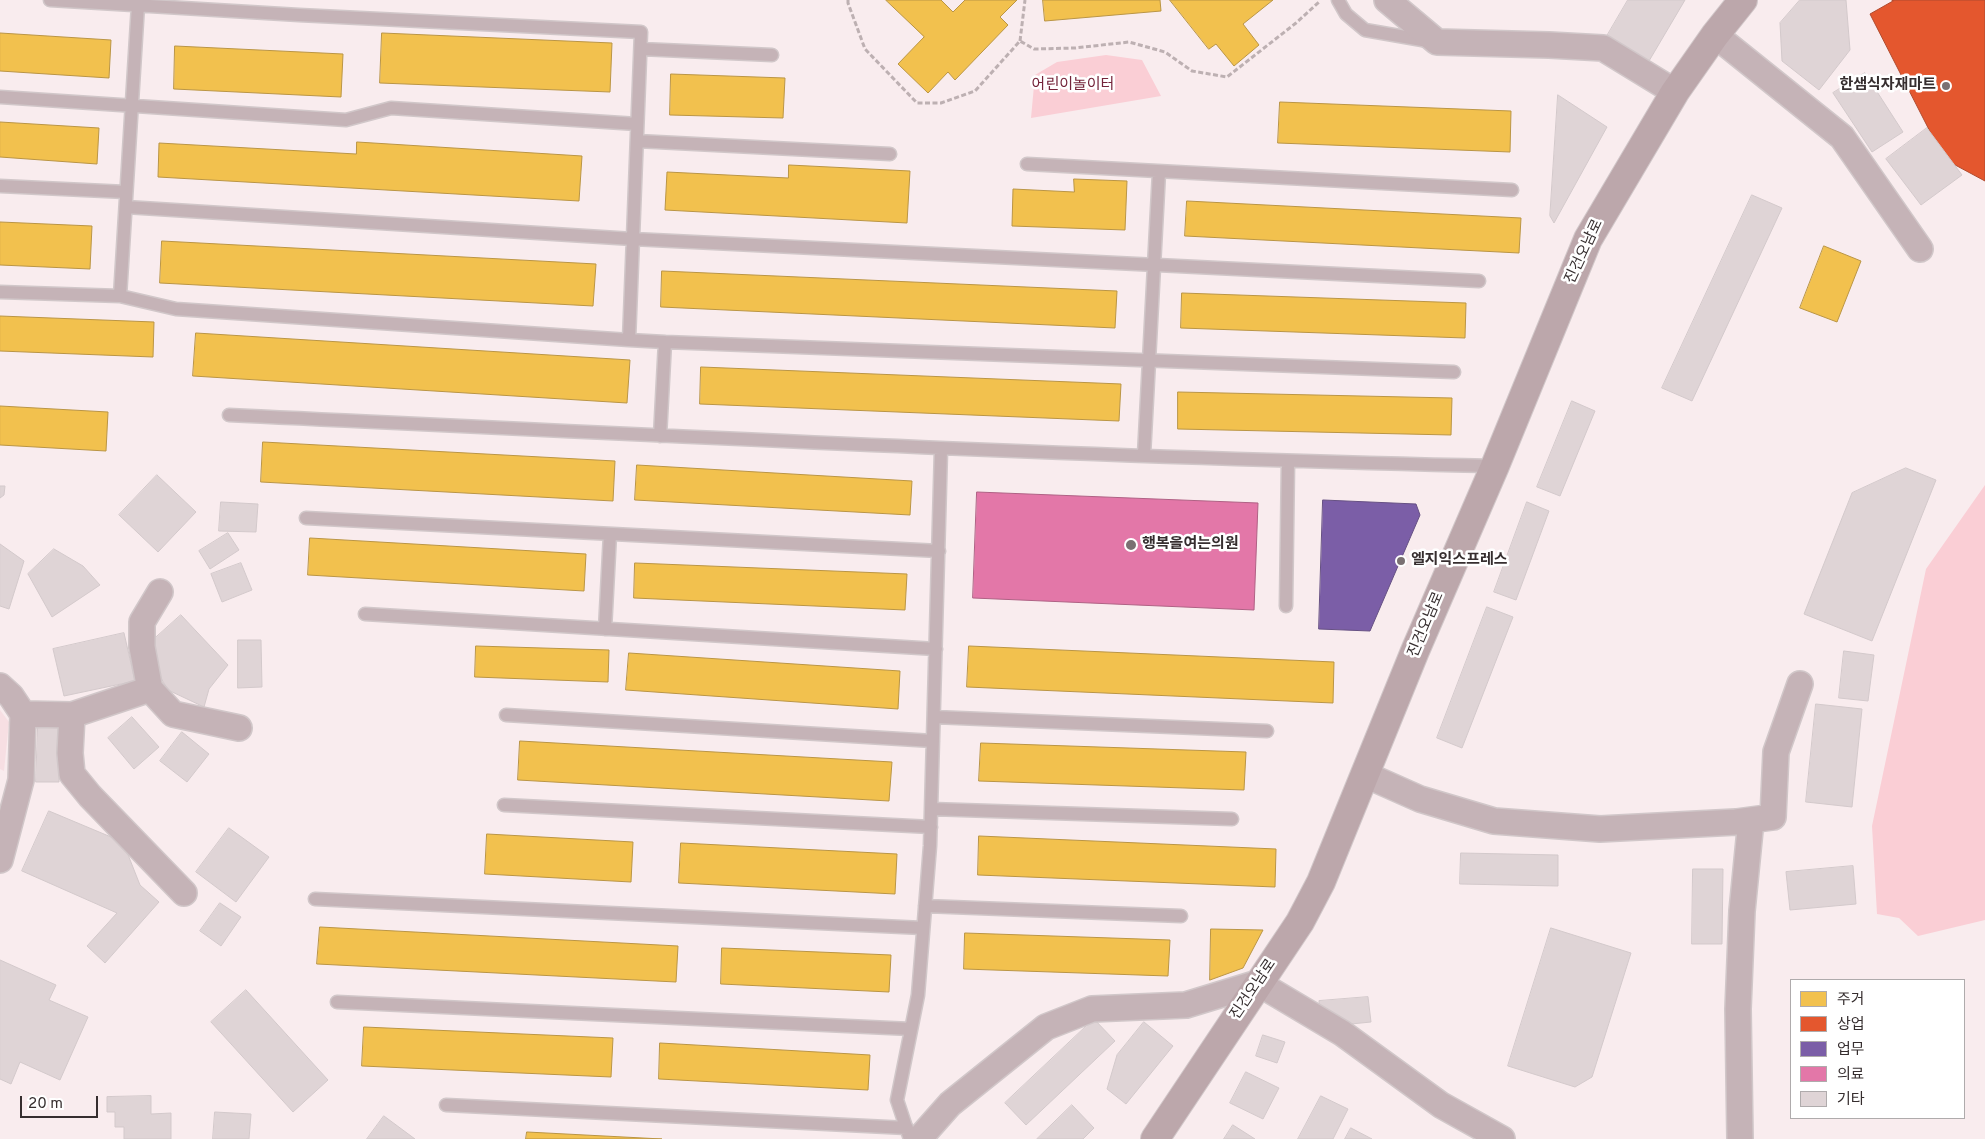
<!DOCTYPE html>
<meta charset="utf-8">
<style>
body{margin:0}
#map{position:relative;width:1985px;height:1139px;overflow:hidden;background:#f9ecee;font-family:Overpass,"Noto Sans KR",sans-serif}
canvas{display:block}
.legend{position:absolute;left:1790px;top:979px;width:175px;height:140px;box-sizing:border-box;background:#fff;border:1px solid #afabac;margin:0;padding:6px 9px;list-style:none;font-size:15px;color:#362e2f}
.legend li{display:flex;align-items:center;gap:10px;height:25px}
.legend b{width:25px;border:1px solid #afabac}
.scale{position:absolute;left:20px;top:1096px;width:78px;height:22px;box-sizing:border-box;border:2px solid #362e2f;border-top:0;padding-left:6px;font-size:15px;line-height:18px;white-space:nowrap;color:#362e2f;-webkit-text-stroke:4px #fff;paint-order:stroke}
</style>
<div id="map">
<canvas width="1985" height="1139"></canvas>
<ul class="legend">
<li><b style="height:14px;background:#f2c14e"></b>주거</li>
<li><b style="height:14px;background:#e4572e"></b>상업</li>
<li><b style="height:14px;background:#7b5ea7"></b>업무</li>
<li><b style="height:14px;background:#e377a8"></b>의료</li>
<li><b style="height:14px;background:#dfd4d6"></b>기타</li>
</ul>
<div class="scale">20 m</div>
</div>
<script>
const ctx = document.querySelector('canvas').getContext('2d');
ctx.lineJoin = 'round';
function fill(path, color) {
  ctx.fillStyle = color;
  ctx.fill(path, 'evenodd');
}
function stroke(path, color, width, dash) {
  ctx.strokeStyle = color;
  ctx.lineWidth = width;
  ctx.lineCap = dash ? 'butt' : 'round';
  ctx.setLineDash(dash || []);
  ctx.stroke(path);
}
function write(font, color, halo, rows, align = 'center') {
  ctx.font = font + ' Overpass,"Noto Sans KR",sans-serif';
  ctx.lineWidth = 5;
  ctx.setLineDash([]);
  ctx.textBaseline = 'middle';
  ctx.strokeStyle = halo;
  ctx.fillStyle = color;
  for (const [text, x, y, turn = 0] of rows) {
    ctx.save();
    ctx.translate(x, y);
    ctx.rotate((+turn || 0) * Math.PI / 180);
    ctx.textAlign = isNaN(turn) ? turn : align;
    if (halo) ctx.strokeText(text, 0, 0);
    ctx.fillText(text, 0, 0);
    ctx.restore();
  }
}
const built = new Path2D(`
 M 0,710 L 9,722 L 4,771 L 0,769 Z`);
const green = new Path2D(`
 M 1106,55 L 1142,60 L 1161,96 L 1031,118 L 1035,75 L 1057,62 Z
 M 1985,485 L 1985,920 L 1918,936 L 1899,918 L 1877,914 L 1872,826 L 1926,569 Z`);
const homes = new Path2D(`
 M 886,0 L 941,0 L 953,12 L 965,0 L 1017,0 L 1000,17 L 1008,25 L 955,80 L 948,72 L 928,93 L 898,64 L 924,37 Z
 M 1043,0 L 1160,0 L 1161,11 L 1045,21 Z
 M 1170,0 L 1273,0 L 1243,24 L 1259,45 L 1234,66 L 1216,44 L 1209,49 Z
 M 0,33 L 111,40 L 109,78 L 0,71 Z
 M 382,33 L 612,43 L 610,92 L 380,83 Z
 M 175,46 L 343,54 L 341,97 L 174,89 Z
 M 671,74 L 785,78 L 783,118 L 670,115 Z
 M 1280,102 L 1511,111 L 1510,152 L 1278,143 Z
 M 0,122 L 99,128 L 97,164 L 0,157 Z
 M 357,142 L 582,156 L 579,201 L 158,177 L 159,143 L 356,154 Z
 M 789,165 L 910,171 L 907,223 L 665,210 L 667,172 L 788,178 Z
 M 1074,179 L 1127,181 L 1125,230 L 1012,226 L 1013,189 L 1074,192 Z
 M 1187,201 L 1521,218 L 1519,253 L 1185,236 Z
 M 0,222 L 92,226 L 90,269 L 0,265 Z
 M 162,241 L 596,264 L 593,306 L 160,283 Z
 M 1824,246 L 1861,261 L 1837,322 L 1800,308 Z
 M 662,271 L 1117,291 L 1115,328 L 661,307 Z
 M 1182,293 L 1466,303 L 1465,338 L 1181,328 Z
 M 0,316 L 154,322 L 153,357 L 0,351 Z
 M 196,333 L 630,360 L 627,403 L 193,376 Z
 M 701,367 L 1121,384 L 1119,421 L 700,404 Z
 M 1178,392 L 1452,398 L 1451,435 L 1178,429 Z
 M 0,406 L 108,412 L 106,451 L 0,445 Z
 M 263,442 L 615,461 L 613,501 L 261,482 Z
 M 637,465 L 912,481 L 910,515 L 635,500 Z
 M 310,538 L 586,554 L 584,591 L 308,575 Z
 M 635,563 L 907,574 L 905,610 L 634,598 Z
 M 476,646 L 609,650 L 608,682 L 475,677 Z
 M 969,646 L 1334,662 L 1333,703 L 967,687 Z
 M 629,653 L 900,671 L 898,709 L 626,690 Z
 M 520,741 L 892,762 L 889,801 L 518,780 Z
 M 981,743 L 1246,752 L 1244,790 L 979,781 Z
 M 487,834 L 633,842 L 631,882 L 485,874 Z
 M 979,836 L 1276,849 L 1275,887 L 978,875 Z
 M 681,843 L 897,854 L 895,894 L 679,883 Z
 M 320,927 L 678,946 L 676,982 L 317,964 Z
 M 1211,929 L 1263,930 L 1243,968 L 1210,980 Z
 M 965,933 L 1170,940 L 1168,976 L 964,969 Z
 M 722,948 L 891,955 L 889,992 L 721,984 Z
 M 364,1027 L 613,1038 L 611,1077 L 362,1066 Z
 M 660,1043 L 870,1055 L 868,1090 L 659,1079 Z
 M 527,1132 L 662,1139 L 526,1139 Z`);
const shops = new Path2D(`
 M 1892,0 L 1985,0 L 1985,181 L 1944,159 L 1870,14 L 1893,1 Z`);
const offices = new Path2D(`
 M 1323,500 L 1416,504 L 1420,515 L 1370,631 L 1319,629 Z`);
const health = new Path2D(`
 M 977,492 L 1258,503 L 1254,610 L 973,598 Z`);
const building = new Path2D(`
 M 1628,0 L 1685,0 L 1649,61 L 1607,36 Z
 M 1800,0 L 1846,0 L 1850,50 L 1819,90 L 1782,61 L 1780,23 Z
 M 1865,73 L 1903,132 L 1872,152 L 1833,93 Z
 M 1558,95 L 1607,127 L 1554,223 L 1550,216 Z
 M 1927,128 L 1962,175 L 1921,205 L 1886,159 Z
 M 1752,195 L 1782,208 L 1692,401 L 1662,388 Z
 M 1572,401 L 1595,411 L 1560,496 L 1537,487 Z
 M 1906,468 L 1936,480 L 1872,641 L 1804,614 L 1852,493 Z
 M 157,475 L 196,512 L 158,552 L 119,515 Z
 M 0,486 L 5,486 L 4,495 L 0,498 Z
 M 221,502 L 258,504 L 256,532 L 219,531 Z
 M 1527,502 L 1549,511 L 1516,600 L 1494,592 Z
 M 228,533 L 239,550 L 210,569 L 199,551 Z
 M 0,544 L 24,561 L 9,609 L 0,606 Z
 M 54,549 L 83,566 L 100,585 L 52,617 L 28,574 Z
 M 241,563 L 252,590 L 222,602 L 211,574 Z
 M 1487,607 L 1513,617 L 1462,748 L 1437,738 Z
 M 181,615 L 228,665 L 209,689 L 204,707 L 168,690 L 157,671 L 153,640 Z
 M 124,633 L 135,681 L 64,696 L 53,649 Z
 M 238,640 L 261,640 L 262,687 L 238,688 Z
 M 1844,651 L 1874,655 L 1868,701 L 1839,698 Z
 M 1816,704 L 1862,709 L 1852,807 L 1806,802 Z
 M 132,717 L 159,747 L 134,769 L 108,738 Z
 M 38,727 L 60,727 L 59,782 L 36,782 Z
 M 182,732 L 209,754 L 187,782 L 160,761 Z
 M 49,811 L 123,842 L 140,885 L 159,902 L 105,963 L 87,946 L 117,913 L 22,871 Z
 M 229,828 L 269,857 L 236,902 L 196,872 Z
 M 1461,853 L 1558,855 L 1558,886 L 1460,884 Z
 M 1853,866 L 1856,904 L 1790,910 L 1786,872 Z
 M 1693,869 L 1723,869 L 1722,944 L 1692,944 Z
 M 220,903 L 241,917 L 221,946 L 200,931 Z
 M 1551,928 L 1631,953 L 1592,1077 L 1575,1087 L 1508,1066 Z
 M 0,960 L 56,985 L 49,1000 L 88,1017 L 60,1080 L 20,1062 L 11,1084 L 0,1079 Z
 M 246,990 L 328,1080 L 293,1112 L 211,1022 Z
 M 1368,997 L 1371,1022 L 1321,1027 L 1319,1001 Z
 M 1094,1019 L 1115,1041 L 1026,1125 L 1005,1103 Z
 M 1144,1022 L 1173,1046 L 1126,1104 L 1107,1089 L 1117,1055 Z
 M 1263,1035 L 1285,1042 L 1277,1063 L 1256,1056 Z
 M 1246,1072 L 1279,1088 L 1263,1119 L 1230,1103 Z
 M 151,1096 L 151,1114 L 171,1113 L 171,1139 L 124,1139 L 124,1127 L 115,1127 L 115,1112 L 107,1112 L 107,1097 Z
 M 1321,1096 L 1348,1109 L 1333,1139 L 1298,1139 Z
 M 1072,1105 L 1094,1128 L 1083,1139 L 1037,1139 Z
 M 215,1112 L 251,1114 L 249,1139 L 213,1139 Z
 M 384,1116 L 415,1139 L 367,1139 Z
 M 1233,1125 L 1255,1139 L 1224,1139 Z
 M 1351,1128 L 1372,1139 L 1345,1139 Z`);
const path = new Path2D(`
 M 848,0 L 848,3 L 865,49 L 917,103 L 941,103 L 975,91 L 1020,41 L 1034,49 L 1075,48 L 1129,42 L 1165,52 L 1192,71 L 1227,77 L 1296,23 L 1319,2
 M 1020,41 L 1025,0`);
const lane = new Path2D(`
 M 50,0 L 299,15 L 641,32 L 629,340 L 665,342 L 660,436
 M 1338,0 L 1346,14 L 1365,30 L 1428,41
 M 641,49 L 772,55
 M 0,97 L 346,120 L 391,108 L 637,124
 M 637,141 L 890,154
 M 1027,164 L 1512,190
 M 0,186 L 126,192
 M 126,207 L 633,239 L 1479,281
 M 0,292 L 120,296 L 176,309 L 629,340
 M 120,296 L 138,5
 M 665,342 L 1454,372
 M 229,415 C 651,435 1073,457 1495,466
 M 1144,455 L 1159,172
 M 306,518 L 939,551
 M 1286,606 L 1288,461
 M 365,614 L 936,649
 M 605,629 L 610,534
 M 506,715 L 933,741
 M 934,717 L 1267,731
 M 504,805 L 931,827
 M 931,809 L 1232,819
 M 315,899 L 923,928
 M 925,906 L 1181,916
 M 337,1002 L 911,1029
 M 446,1105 L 907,1128
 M 910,1139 L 897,1100 L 918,995 L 930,846 L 941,449`);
const street = new Path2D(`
 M 1387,0 L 1437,42 L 1549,45 L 1603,48 L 1675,92
 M 1715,35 L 1842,137 L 1920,249
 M 0,686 L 11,696 L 23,714 L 21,780 L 0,860
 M 150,690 L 142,647 L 142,622 L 160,592
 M 23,714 L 72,715 L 150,689 L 173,714 L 239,728
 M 72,715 L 70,753 L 72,774 L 90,796 L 184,893
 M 1366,775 L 1420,799 L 1494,821 L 1600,829 L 1736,822 L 1773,817 L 1776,752 L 1800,684
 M 919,1139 L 950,1104 L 1046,1027 L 1092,1009 L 1186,1005 L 1258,983 L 1342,1033 L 1441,1105 L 1502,1139
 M 1740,1139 L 1738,1009 L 1742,911 L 1751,820`);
const secondary = new Path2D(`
 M 1155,1139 L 1300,922 L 1321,882 L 1415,651 L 1495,466 L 1588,239 L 1675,92 L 1715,35 L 1743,0`);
const markers = [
 [1946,86,5,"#7a7072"],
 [1131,545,6,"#7a7072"],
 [1401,561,5,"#7a7072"]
];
const parkNames = [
 ["어린이놀이터",1073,86]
];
const poiNames = [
 ["한샘식자재마트",1936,86,"right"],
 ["행복을여는의원",1142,545],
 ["엘지익스프레스",1411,561]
];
const streetNames = [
 ["진건오남로",1585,252,-65],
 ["진건오남로",1427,625,-67],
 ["진건오남로",1254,990,-56]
];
fill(built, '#f7dfe3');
fill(green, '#faced5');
fill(homes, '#f2c14e');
stroke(homes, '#ba9545', 1);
fill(shops, '#e4572e');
stroke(shops, '#b04b2e', 1);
fill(offices, '#7b5ea7');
stroke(offices, '#665083', 1);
fill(health, '#e377a8');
stroke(health, '#af6184', 1);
fill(building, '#dfd4d6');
stroke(building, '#d3c9cb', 1);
stroke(lane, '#d1c7c9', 15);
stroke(street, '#d1c7c9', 28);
stroke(secondary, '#d1c7c9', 30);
stroke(path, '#bdb0b2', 3, [5, 2.5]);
stroke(lane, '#c5b3b7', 12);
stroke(street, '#c5b3b7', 25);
stroke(secondary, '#bca7ab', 28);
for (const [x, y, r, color] of markers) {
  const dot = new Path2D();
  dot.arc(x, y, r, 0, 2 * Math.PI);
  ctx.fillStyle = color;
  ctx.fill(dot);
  stroke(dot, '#fff', 2);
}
write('15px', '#74243a', '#fff', parkNames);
write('bold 15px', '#362e2f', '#fff', poiNames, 'left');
write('15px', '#362e2f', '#fff', streetNames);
</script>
